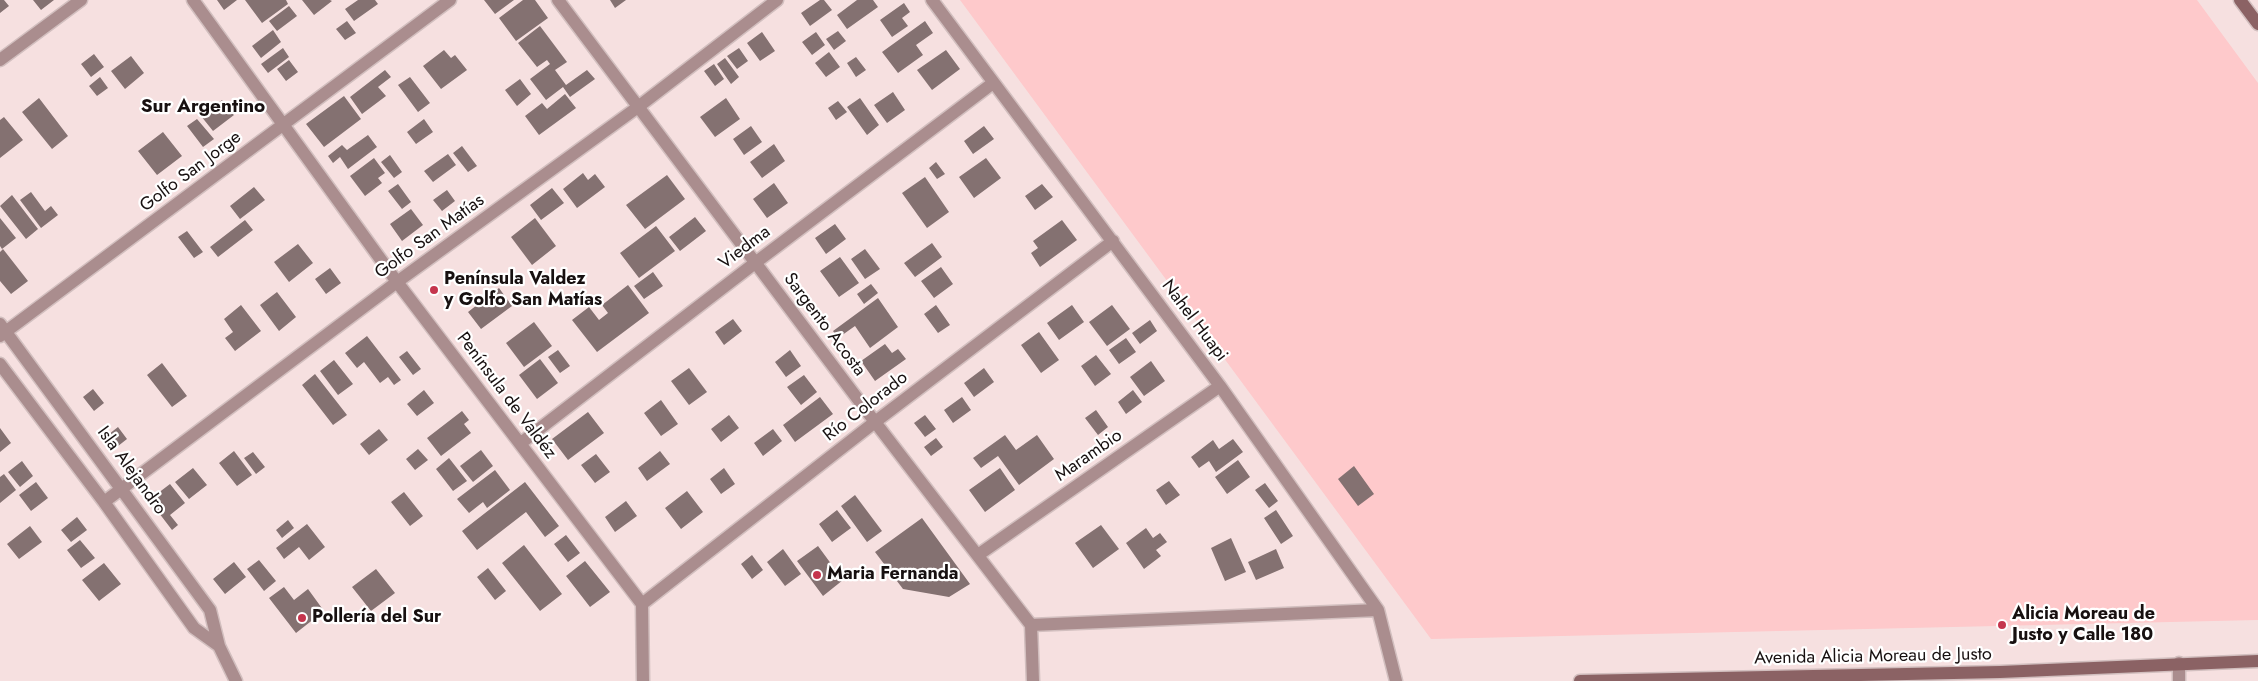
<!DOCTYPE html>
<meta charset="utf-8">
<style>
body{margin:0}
canvas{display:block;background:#f6e0e0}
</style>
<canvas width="2258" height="681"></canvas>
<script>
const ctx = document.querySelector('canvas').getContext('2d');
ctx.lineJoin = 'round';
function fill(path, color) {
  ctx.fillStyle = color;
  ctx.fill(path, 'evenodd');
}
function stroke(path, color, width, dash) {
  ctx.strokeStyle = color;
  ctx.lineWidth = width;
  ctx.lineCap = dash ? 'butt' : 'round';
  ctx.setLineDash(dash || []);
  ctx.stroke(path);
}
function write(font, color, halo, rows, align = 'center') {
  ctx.font = font + ' Jost,sans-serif';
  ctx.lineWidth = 4.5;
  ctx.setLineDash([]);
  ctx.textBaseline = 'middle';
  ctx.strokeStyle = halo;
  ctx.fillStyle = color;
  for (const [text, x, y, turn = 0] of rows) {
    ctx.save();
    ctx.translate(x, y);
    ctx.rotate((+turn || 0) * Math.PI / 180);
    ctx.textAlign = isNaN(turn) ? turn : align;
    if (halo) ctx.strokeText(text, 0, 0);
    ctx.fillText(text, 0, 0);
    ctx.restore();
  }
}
const green = new Path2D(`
 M 960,0 L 2197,0 L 2258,83 L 2258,620 L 1431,639 Z`);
const building = new Path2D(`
 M 0,0 L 4,0 L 9,6 L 0,13 Z
 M 33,0 L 54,0 L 41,10 Z
 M 217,0 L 237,0 L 224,10 Z
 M 245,0 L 286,0 L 288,4 L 262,23 Z
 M 302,0 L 330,0 L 332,1 L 314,15 Z
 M 358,0 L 375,0 L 378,4 L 354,21 L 345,9 Z
 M 484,0 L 514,0 L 495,14 Z
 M 523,0 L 535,0 L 548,18 L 516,41 L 499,18 Z
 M 610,0 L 626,0 L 615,8 Z
 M 820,0 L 824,0 L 832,10 L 810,26 L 801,13 Z
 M 857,0 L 873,0 L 878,7 L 847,29 L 837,15 Z
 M 904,3 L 910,12 L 902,18 L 908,26 L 892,37 L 880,20 Z
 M 289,6 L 297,16 L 277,31 L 269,21 Z
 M 347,21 L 356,33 L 345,40 L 336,29 Z
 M 925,21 L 933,33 L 916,45 L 923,55 L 898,73 L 882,52 Z
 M 540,26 L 567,62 L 555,70 L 566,85 L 587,70 L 595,79 L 570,97 L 563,87 L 546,100 L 530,79 L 550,64 L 547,60 L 537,67 L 518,43 Z
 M 273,30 L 281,42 L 261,58 L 252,46 Z
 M 838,31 L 846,41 L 834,50 L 826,39 Z
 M 762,32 L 775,51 L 760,61 L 747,43 Z
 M 816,32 L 825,45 L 812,55 L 802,42 Z
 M 283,48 L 289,57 L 268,73 L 261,64 Z
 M 739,48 L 748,61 L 737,69 L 727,56 Z
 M 444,50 L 451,58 L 455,55 L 467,70 L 441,89 L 423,66 Z
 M 946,50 L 960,69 L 932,90 L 917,70 Z
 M 829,52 L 840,67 L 826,77 L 815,63 Z
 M 94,54 L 104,67 L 91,77 L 81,64 Z
 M 131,56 L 144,73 L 125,89 L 111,71 Z
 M 856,57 L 866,70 L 856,77 L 847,63 Z
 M 725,58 L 739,77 L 731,84 L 717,64 Z
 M 289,60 L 298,72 L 286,81 L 277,69 Z
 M 714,64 L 724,79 L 715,86 L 704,71 Z
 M 385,70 L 391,77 L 378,87 L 386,96 L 362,114 L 350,97 Z
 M 100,77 L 108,88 L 97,96 L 89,86 Z
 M 410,77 L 430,103 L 418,112 L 398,85 Z
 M 520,79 L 531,94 L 517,106 L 505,90 Z
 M 893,92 L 905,110 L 887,123 L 874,105 Z
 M 565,94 L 576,108 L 539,135 L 525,116 L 542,103 L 547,109 Z
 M 344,96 L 361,119 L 324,147 L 306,124 Z
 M 39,98 L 68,136 L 52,149 L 22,112 Z
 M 726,98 L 740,119 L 715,137 L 700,117 Z
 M 860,98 L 879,125 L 867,135 L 847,107 Z
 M 222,100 L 234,115 L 213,131 L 201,116 Z
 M 838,101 L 847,112 L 836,120 L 828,108 Z
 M 4,117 L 23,140 L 0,158 L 0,120 Z
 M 197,119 L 214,139 L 203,147 L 187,126 Z
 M 424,119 L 433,132 L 416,144 L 407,132 Z
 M 751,126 L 762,142 L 744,155 L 733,139 Z
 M 984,126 L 994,139 L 973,154 L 964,141 Z
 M 163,132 L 182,156 L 157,175 L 138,151 Z
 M 368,135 L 377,147 L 348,169 L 340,157 L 333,163 L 328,156 L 342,145 L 347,150 Z
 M 774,144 L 785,161 L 762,178 L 750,162 Z
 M 462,146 L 477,166 L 468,172 L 453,153 Z
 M 448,154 L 456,165 L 433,182 L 424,171 Z
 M 390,155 L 402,172 L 394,178 L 381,162 Z
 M 374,158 L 385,173 L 378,178 L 382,183 L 365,196 L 350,176 Z
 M 986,158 L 1001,178 L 974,198 L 959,177 Z
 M 936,162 L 945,174 L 937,179 L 929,168 Z
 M 583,173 L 588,180 L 595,174 L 605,187 L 577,208 L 563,189 Z
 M 667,175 L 685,199 L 645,229 L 626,205 Z
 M 925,177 L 949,212 L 927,228 L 902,193 Z
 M 774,183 L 788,203 L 767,218 L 753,199 Z
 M 398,184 L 411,202 L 402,209 L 388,191 Z
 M 1042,184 L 1053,197 L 1035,210 L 1025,196 Z
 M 254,187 L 265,200 L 240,219 L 230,206 Z
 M 552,188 L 564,203 L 541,220 L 530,205 Z
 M 447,190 L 455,201 L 442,211 L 433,200 Z
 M 31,192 L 45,211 L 51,206 L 58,215 L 41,228 L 20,200 Z
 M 12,195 L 38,229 L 26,239 L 0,206 Z
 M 411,209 L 423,225 L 402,241 L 390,224 Z
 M 695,217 L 706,231 L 680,251 L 669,237 Z
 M 0,218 L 16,238 L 2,249 L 0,246 Z
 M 535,218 L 556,246 L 532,265 L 511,237 Z
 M 245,220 L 253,230 L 218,257 L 210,247 Z
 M 1062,220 L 1077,240 L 1040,267 L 1031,253 L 1038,248 L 1033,241 Z
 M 835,224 L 846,239 L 826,254 L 815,238 Z
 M 656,226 L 675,251 L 639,278 L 620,253 Z
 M 187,231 L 203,252 L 194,258 L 178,237 Z
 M 932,243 L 942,257 L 915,277 L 904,263 Z
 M 298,244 L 313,263 L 289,282 L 274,262 Z
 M 3,249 L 28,281 L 11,294 L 0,281 L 0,252 Z
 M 865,249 L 880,269 L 865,279 L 851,259 Z
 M 840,257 L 859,283 L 839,297 L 820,271 Z
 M 941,267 L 953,284 L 934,298 L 921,281 Z
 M 330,268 L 341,283 L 326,294 L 315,279 Z
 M 653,272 L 663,286 L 644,299 L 634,286 Z
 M 871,284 L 878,293 L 864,304 L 857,294 Z
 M 628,285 L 649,313 L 597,352 L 572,320 L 589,307 L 599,320 L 608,313 L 602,305 Z
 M 499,288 L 512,306 L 481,329 L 468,312 Z
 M 277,292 L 296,317 L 279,331 L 260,305 Z
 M 878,298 L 898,327 L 870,348 L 855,326 L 838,338 L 833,331 Z
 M 241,305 L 261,331 L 235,351 L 225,338 L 233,332 L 224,319 Z
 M 936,305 L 950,325 L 938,333 L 924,314 Z
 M 1072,305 L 1084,322 L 1059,340 L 1047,323 Z
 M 1112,305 L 1130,329 L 1107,346 L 1089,322 Z
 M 733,319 L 742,331 L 724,345 L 715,332 Z
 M 1150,320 L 1157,331 L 1140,344 L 1132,333 Z
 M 534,322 L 552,346 L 524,367 L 506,343 Z
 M 1039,332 L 1059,360 L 1041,373 L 1021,345 Z
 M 367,336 L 401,380 L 394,385 L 388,377 L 380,383 L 364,362 L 357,368 L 345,353 Z
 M 1126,338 L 1136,352 L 1119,364 L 1109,350 Z
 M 885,344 L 892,353 L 898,349 L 906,359 L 875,381 L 861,361 Z
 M 558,350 L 570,366 L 560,373 L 548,357 Z
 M 790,350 L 801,366 L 786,377 L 775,362 Z
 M 407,351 L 421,369 L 413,375 L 399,357 Z
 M 1096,355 L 1111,374 L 1095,386 L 1081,366 Z
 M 540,359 L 558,383 L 537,399 L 519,375 Z
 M 334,360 L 353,384 L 338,395 L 320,371 Z
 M 1151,361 L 1165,381 L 1144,396 L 1130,377 Z
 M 162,363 L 187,396 L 172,407 L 147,375 Z
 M 689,368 L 707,392 L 689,405 L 671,381 Z
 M 984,368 L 994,382 L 974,397 L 964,383 Z
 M 315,374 L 347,415 L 333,425 L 302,385 Z
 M 804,375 L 817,392 L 801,405 L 787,387 Z
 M 93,389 L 104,403 L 94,411 L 83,397 Z
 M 424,390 L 434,403 L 417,416 L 407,404 Z
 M 1133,390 L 1142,402 L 1126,414 L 1118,402 Z
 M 820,397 L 833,414 L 795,442 L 783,425 Z
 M 962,397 L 971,410 L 953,423 L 944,410 Z
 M 661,400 L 678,424 L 661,436 L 644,413 Z
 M 1096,410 L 1108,427 L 1098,435 L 1085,418 Z
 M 462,411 L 469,420 L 464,424 L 471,433 L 441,456 L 427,438 Z
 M 588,412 L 604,433 L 568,460 L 552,439 Z
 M 729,415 L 739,428 L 721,442 L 711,429 Z
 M 925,415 L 936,429 L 925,437 L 914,423 Z
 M 118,427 L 127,439 L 113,450 L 104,438 Z
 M 0,428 L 11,443 L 0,452 Z
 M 379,429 L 388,440 L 369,455 L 360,444 Z
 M 773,429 L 782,441 L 763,456 L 754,443 Z
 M 1005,435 L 1016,450 L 1037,435 L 1054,459 L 1019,485 L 998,456 L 981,468 L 973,458 Z
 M 936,438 L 943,447 L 931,456 L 924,447 Z
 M 1233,439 L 1243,452 L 1216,472 L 1209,461 L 1199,468 L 1191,457 L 1213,440 L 1219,449 Z
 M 418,449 L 428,460 L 415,470 L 406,459 Z
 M 481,450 L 493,466 L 473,482 L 460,466 Z
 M 234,451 L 252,475 L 237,486 L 219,463 Z
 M 660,451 L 670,464 L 647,481 L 638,468 Z
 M 253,452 L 265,467 L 256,474 L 244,458 Z
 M 596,454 L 610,472 L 595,483 L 581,465 Z
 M 449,458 L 467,481 L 453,491 L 436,469 Z
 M 1238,460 L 1250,477 L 1227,494 L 1215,477 Z
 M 22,461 L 33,476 L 20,487 L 8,472 Z
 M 1354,466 L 1374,494 L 1358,506 L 1338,479 Z
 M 193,468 L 207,485 L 189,499 L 175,482 Z
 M 724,468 L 735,484 L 721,494 L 710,479 Z
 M 1000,468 L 1015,490 L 985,512 L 969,490 Z
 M 495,470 L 510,490 L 487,508 L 483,502 L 469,513 L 457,499 Z
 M 4,474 L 16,490 L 0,503 L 0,477 Z
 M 1169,481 L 1180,495 L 1166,505 L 1156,490 Z
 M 36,482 L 48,498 L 31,511 L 19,495 Z
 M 525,482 L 559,526 L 545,537 L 526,512 L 477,550 L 462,531 Z
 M 1265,483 L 1278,501 L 1269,508 L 1255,490 Z
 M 170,484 L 185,503 L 170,515 L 178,525 L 172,530 L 149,500 Z
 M 687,491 L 703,512 L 681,529 L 665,508 Z
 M 404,492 L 423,516 L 410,526 L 391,502 Z
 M 855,495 L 882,531 L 867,542 L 841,506 Z
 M 626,501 L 637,516 L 615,532 L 605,517 Z
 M 837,510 L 851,528 L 832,542 L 819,524 Z
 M 1276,510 L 1293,536 L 1281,544 L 1264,518 Z
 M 77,517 L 87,530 L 71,542 L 61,530 Z
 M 922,518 L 970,584 L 949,597 L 903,589 L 875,552 Z
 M 288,520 L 294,528 L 282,538 L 276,530 Z
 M 307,524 L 325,547 L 309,560 L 299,547 L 284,559 L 276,548 Z
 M 1101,525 L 1119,549 L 1093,568 L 1075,543 Z
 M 30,526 L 42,542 L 19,559 L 7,544 Z
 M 1146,528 L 1153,538 L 1160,533 L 1167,542 L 1156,550 L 1161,556 L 1144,569 L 1126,543 Z
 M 566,535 L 580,553 L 568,562 L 554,544 Z
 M 1231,538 L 1246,572 L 1225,581 L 1211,548 Z
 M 80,540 L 95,558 L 81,568 L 67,550 Z
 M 524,545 L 562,594 L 540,611 L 502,563 Z
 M 818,546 L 843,580 L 823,596 L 797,561 Z
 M 783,549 L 801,574 L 785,586 L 767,562 Z
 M 1276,549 L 1284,568 L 1256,580 L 1248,562 Z
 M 752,555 L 763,570 L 752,579 L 741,564 Z
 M 259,560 L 276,581 L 264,591 L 247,569 Z
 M 585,561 L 610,592 L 590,607 L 566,576 Z
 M 234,562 L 246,577 L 225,594 L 213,579 Z
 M 104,563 L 121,584 L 99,601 L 82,580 Z
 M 488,568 L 506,591 L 495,600 L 477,577 Z
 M 376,569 L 395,593 L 371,611 L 352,587 Z
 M 284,587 L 294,600 L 308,589 L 324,611 L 296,633 L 269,598 Z`);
const street = new Path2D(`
 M 193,0 L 397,282 L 642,604 L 643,681
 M 558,0 L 875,422 L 1031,625 L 1033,681
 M 932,0 L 1220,386 L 1378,610 L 1396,681
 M 0,60 L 81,0
 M 0,324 L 210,610 L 219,646 L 236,681
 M 0,336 L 450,0
 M 0,364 L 104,502 L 194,628 L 219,646
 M 521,443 L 755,263 L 993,83
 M 104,502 L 397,282 L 638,107 L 777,0
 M 978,555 L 1220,386
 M 642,604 L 875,422 L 1113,241
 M 1031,625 L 1378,610
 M 2179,681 L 2179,663`);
const secondary = new Path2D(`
 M 2240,0 L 2258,24
 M 1580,681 L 2000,672 L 2258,661`);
const markers = [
 [434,290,5,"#c5354d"],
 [817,575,5,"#c5354d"],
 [302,618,5,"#c5354d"],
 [2002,625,5,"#c5354d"]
];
const streetNames = [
 ["Golfo San Jorge",191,172,-37],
 ["Golfo San Matías",430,237,-36],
 ["Viedma",745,248,-37],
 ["Nahel Huapi",1194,321,53],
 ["Sargento Acosta",824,325,53],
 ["Península de Valdéz",506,396,53],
 ["Río Colorado",866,407,-38],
 ["Marambio",1089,456,-35],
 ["Isla Alejandro",131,471,54],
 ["Avenida Alicia Moreau de Justo",1873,657,-1]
];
const poiNames = [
 ["Península Valdez",444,280],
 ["y Golfo San Matías",444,301],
 ["Maria Fernanda",827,575],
 ["Alicia Moreau de",2012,615],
 ["Justo y Calle 180",2012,636],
 ["Pollería del Sur",312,618]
];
const neighbourhoodNames = [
 ["Sur Argentino",203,107]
];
fill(green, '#fec9cb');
fill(building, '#847171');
stroke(street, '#d2bfbf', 15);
stroke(secondary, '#d2bfbf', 15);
stroke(street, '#aa8d8e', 12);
stroke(secondary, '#8b6264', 12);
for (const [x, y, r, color] of markers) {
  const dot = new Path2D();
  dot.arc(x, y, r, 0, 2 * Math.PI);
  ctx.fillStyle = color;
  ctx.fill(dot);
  stroke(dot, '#fff', 2);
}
write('18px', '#171010', '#fff', streetNames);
write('bold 18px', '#171010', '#fff', poiNames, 'left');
write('bold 19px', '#171010', '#fff', neighbourhoodNames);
</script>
